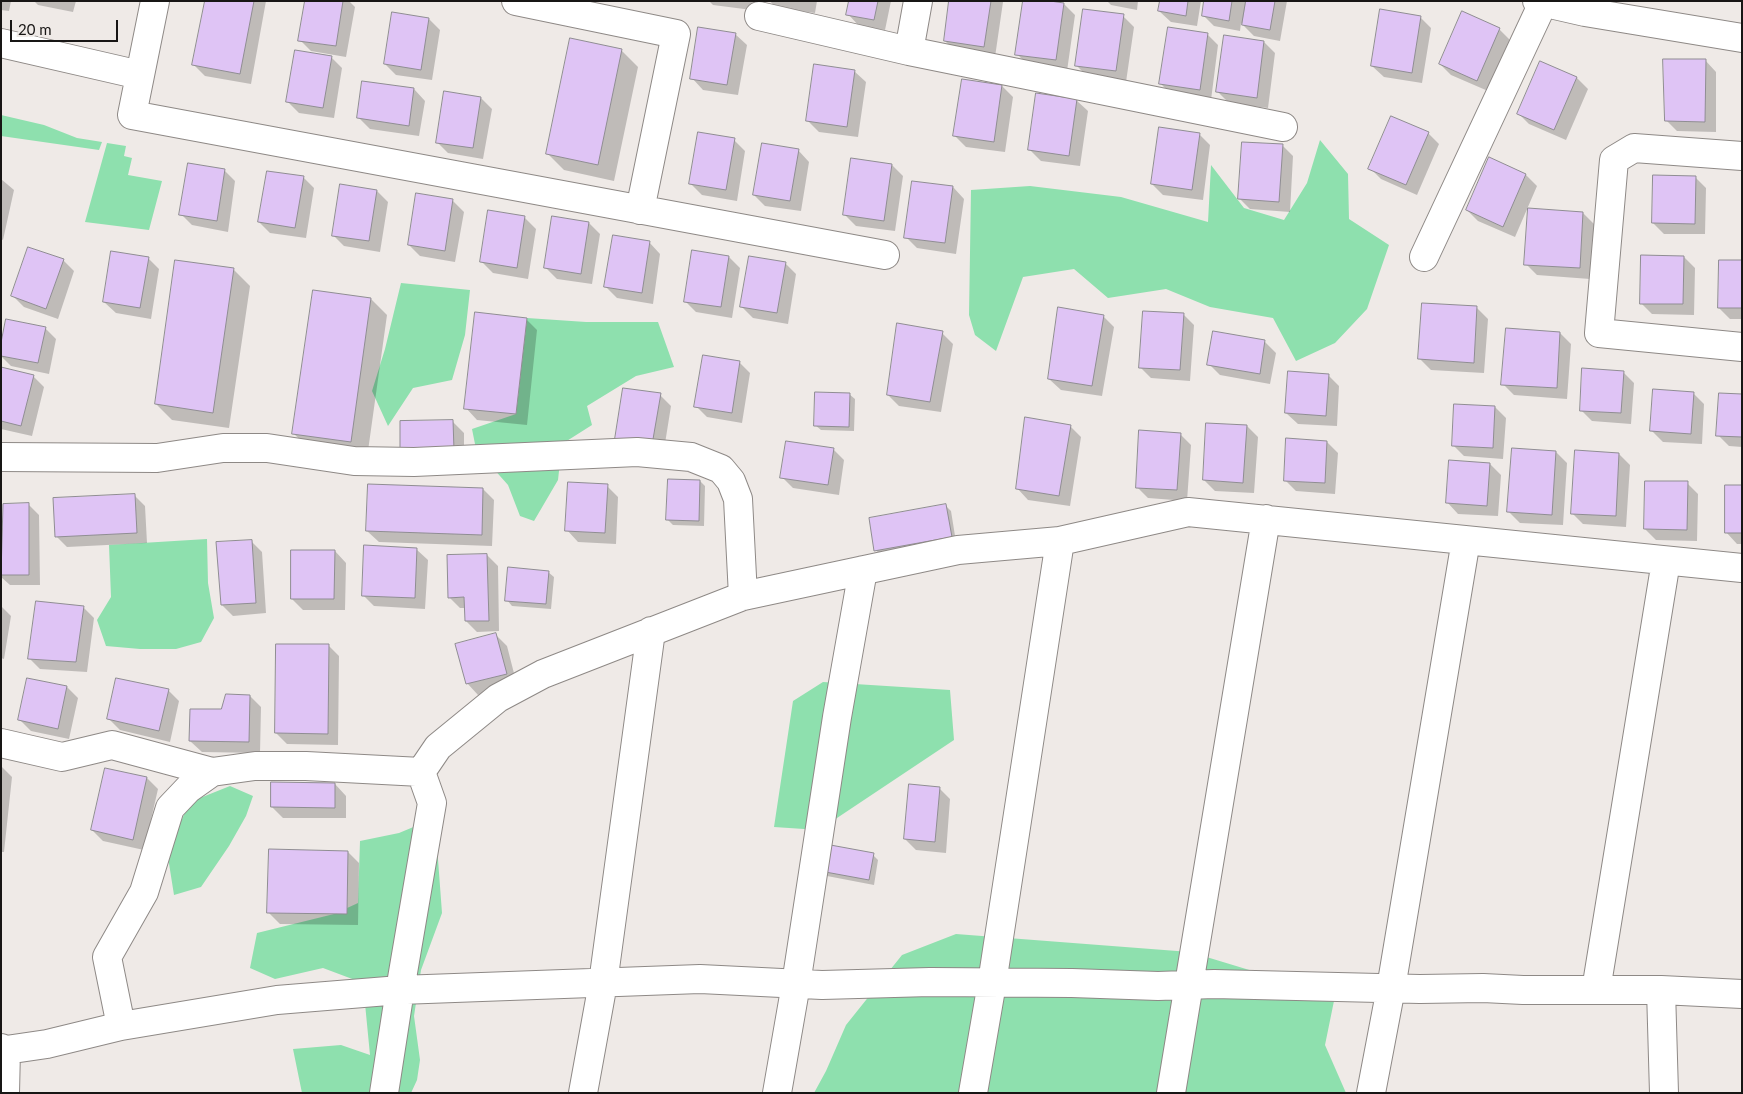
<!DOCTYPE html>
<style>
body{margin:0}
#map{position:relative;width:1743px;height:1094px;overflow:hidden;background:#efeae7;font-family:Lato,sans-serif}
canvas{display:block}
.frame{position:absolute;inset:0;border:2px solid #181615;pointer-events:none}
.scale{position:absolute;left:10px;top:20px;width:108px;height:22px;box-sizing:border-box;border:2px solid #181615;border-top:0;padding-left:6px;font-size:15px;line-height:18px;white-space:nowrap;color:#181615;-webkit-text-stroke:4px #efeae7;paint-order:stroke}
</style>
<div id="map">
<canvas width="1743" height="1094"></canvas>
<div class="frame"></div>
<div class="scale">20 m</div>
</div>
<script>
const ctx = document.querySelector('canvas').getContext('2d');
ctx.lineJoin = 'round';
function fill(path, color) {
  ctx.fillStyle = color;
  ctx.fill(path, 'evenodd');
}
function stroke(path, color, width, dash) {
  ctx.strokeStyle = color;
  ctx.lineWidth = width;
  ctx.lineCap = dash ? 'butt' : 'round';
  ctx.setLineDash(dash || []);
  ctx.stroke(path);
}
const green = new Path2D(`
 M 1,115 L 44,125 L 77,138 L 102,142 L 99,150 L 1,136 Z
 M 1320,140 L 1348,174 L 1349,219 L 1389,245 L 1367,309 L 1335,343 L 1296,361 L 1273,318 L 1210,307 L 1166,289 L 1108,298 L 1074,269 L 1023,277 L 996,351 L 975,335 L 969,315 L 971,190 L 1030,186 L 1121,197 L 1208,222 L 1211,165 L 1244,208 L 1284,220 L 1307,183 Z
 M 107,143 L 126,146 L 124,156 L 132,158 L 128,175 L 162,181 L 149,230 L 85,222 Z
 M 401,283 L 470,290 L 465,335 L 452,380 L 413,388 L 388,426 L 372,391 L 385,349 Z
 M 527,318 L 586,322 L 658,322 L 674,367 L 636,376 L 587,406 L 592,425 L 562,444 L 558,480 L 534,521 L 520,516 L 508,485 L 476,449 L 472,429 L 516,414 Z
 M 207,539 L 208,583 L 214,618 L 201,642 L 176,649 L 140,649 L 106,646 L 97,620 L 111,597 L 109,545 Z
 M 823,682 L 950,690 L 954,740 L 819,830 L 774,827 L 793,701 Z
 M 230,786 L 253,796 L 246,816 L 229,846 L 201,887 L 174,895 L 167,851 L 190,802 Z
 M 423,823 L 437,846 L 442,913 L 421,970 L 414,1016 L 420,1060 L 417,1080 L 411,1093 L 302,1093 L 293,1049 L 341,1045 L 370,1055 L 363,983 L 323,968 L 275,979 L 250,968 L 257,933 L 334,914 L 358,903 L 360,841 L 399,833 Z
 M 956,934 L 1190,952 L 1335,996 L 1325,1045 L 1346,1093 L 814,1093 L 826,1071 L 846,1025 L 902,955 Z`);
const shadow = new Path2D(`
 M 1,1 L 11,1 L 9,11 L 1,10 Z
 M 34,1 L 76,1 L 73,12 L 38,5 Z
 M 206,1 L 266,1 L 251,84 L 205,76 L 194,65 Z
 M 306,1 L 349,1 L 355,7 L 346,57 L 311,51 L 300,40 Z
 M 709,1 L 753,1 L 752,10 L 713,5 Z
 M 770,1 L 817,1 L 815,13 L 776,8 Z
 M 850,1 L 891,1 L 885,30 L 859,26 L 848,14 Z
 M 950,1 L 1003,2 L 995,57 L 956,52 L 945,41 Z
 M 1107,1 L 1138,1 L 1137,10 L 1111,5 Z
 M 1161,1 L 1201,1 L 1197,26 L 1171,22 L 1159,11 Z
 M 1205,1 L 1287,1 L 1280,41 L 1254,36 L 1241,23 L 1240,31 L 1214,26 L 1203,15 Z
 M 1064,4 L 1075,15 L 1067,71 L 1028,65 L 1017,54 Z
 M 1123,16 L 1134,27 L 1126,82 L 1087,76 L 1076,65 Z
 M 1420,17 L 1431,28 L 1422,83 L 1384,77 L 1372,66 Z
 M 429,19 L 440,30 L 432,80 L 396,75 L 385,64 Z
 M 1499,29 L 1510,40 L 1488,91 L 1451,75 L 1440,64 Z
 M 735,34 L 747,45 L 738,95 L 703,90 L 692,78 Z
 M 1207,34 L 1218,45 L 1211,100 L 1172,95 L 1161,84 Z
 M 1264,42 L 1275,53 L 1268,108 L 1229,103 L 1218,92 Z
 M 621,50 L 638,67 L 614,181 L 564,170 L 548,154 Z
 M 331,57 L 342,68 L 334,118 L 299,113 L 288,102 Z
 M 1705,60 L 1716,72 L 1716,132 L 1677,131 L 1666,120 Z
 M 1541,62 L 1577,78 L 1588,89 L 1566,140 L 1529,124 L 1518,113 Z
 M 854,71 L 866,82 L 858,137 L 819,132 L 808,121 Z
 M 1002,86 L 1013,97 L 1005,152 L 966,147 L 955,136 Z
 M 414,89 L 425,101 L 419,136 L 370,129 L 359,118 Z
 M 481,98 L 492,109 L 483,159 L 448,153 L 437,142 Z
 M 1076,100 L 1088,111 L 1080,166 L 1041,161 L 1030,150 Z
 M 1428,133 L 1439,144 L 1417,195 L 1381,179 L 1370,168 Z
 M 1199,134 L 1210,145 L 1203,200 L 1163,195 L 1152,184 Z
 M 734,140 L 745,151 L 737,201 L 702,195 L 691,184 Z
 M 1282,145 L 1293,156 L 1290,212 L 1250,209 L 1239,198 Z
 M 798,150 L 809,162 L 801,211 L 765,206 L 754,195 Z
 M 1490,159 L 1526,175 L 1537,186 L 1515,237 L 1478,221 L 1467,210 Z
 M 892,165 L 903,176 L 895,231 L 856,226 L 845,215 Z
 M 224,170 L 235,181 L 228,232 L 192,225 L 181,214 Z
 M 303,177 L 314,188 L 306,238 L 270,233 L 259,222 Z
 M 1695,177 L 1706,188 L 1705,234 L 1664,234 L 1653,223 Z
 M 1,179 L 14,190 L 3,240 L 1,239 Z
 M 953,187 L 964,199 L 956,254 L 917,248 L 906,237 Z
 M 377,191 L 388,202 L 380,252 L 344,246 L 333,235 Z
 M 453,201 L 464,212 L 455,262 L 420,256 L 409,245 Z
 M 1583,213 L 1594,224 L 1590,279 L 1537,275 L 1526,264 Z
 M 525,218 L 536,229 L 528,279 L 493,273 L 482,262 Z
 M 589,223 L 600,234 L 592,284 L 557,279 L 546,268 Z
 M 649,242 L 660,254 L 653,304 L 617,298 L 606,287 Z
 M 729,257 L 740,268 L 732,318 L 696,312 L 685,301 Z
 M 1684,257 L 1695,268 L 1694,315 L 1652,314 L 1641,303 Z
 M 148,258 L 159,269 L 151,319 L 116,313 L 104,302 Z
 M 63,260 L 74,271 L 58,319 L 24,307 L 13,296 Z
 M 1742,261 L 1742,319 L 1730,319 L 1719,308 Z
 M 785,263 L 796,274 L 788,324 L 753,318 L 742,307 Z
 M 233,269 L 250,286 L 229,428 L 172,420 L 156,404 Z
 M 371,299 L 387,315 L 367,458 L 310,449 L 293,433 Z
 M 1477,308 L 1488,319 L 1484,373 L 1431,370 L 1420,359 Z
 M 1183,314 L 1194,325 L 1190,381 L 1151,378 L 1140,367 Z
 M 1103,316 L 1114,327 L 1102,396 L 1061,390 L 1049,379 Z
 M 526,319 L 537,330 L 527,425 L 477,420 L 466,408 Z
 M 45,328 L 56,339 L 49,374 L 11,366 L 1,356 L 1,350 Z
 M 942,333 L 953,344 L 941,412 L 899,406 L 888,395 Z
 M 1214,333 L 1265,342 L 1276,353 L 1270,384 L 1220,375 L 1209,364 Z
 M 1560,333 L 1571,344 L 1567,399 L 1514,395 L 1503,384 Z
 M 739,362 L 750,373 L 742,423 L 707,417 L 696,406 Z
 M 1,368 L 33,376 L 44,387 L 32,436 L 1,429 Z
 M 1623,372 L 1634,383 L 1631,424 L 1592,421 L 1581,410 Z
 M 1328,375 L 1339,386 L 1337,426 L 1298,424 L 1286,413 Z
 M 1693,393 L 1704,404 L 1702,444 L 1663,442 L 1652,431 Z
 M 849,394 L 855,399 L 854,431 L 821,430 L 815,425 Z
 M 660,395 L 671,406 L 663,456 L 628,450 Z
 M 1742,396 L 1742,447 L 1729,446 L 1718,435 Z
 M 1495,407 L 1506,418 L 1503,459 L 1464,456 L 1453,445 Z
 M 453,422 L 464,433 L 464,461 L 413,461 Z
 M 1070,426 L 1081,437 L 1070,506 L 1028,500 L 1017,488 Z
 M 1247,426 L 1258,437 L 1254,493 L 1215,491 L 1204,480 Z
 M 1180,434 L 1191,445 L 1187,501 L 1148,498 L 1137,487 Z
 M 1327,442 L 1338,453 L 1335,494 L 1296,491 L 1285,480 Z
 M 833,449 L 844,460 L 839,495 L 793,488 L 782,477 Z
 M 1556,452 L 1567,463 L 1563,525 L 1520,523 L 1509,512 Z
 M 1619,454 L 1630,465 L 1626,527 L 1583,524 L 1572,513 Z
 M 1490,464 L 1501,475 L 1498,516 L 1458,514 L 1447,502 Z
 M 700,481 L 705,486 L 704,526 L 673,525 L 667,519 Z
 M 1687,483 L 1698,494 L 1697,541 L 1656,540 L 1645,529 Z
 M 607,486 L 618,497 L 616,544 L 578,542 L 567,530 Z
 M 1742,486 L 1742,544 L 1737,544 L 1726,532 Z
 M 483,489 L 494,500 L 492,546 L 379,542 L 367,531 Z
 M 134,495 L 145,506 L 147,543 L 67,547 L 56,536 Z
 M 28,504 L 39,515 L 40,585 L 10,585 L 1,577 L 1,528 L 4,528 Z
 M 946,506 L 951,511 L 956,542 L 881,556 L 876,550 Z
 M 251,541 L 262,552 L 266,613 L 233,616 L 222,605 Z
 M 416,549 L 428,560 L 425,609 L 374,606 L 363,595 Z
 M 335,551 L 346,563 L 345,610 L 303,610 L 292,599 Z
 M 487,555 L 498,566 L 499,631 L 477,632 L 466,621 L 466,608 L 460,608 L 449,597 Z
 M 548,572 L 554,577 L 551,609 L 512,606 L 507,600 Z
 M 1,606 L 11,616 L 4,659 L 1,658 Z
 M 83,607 L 94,618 L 87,672 L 40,669 L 29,658 Z
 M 496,635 L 507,646 L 517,685 L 478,695 L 467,683 Z
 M 328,645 L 339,656 L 338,745 L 287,744 L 276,733 Z
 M 67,687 L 78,698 L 69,739 L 31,731 L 20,720 Z
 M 168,690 L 179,701 L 170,742 L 120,730 L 109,719 Z
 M 250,696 L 261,707 L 260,753 L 202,752 L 190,741 L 222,711 Z
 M 1,766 L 12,777 L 4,852 L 1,852 Z
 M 147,778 L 158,789 L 144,850 L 103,841 L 92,830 Z
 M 335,784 L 346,796 L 346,818 L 283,818 L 272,807 Z
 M 939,788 L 950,799 L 946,853 L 916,850 L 905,839 Z
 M 348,852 L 359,863 L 358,925 L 280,924 L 269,913 Z
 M 873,855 L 878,860 L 874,885 L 827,876 L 822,871 Z`);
const building = new Path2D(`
 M 205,1 L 254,1 L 240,74 L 192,65 Z
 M 305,1 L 343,1 L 336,46 L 298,41 Z
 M 849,1 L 878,1 L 874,20 L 846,15 Z
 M 949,1 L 991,1 L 984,47 L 944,41 Z
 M 1023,1 L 1050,1 L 1064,3 L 1056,60 L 1015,55 Z
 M 1160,1 L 1188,1 L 1186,16 L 1158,11 Z
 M 1204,1 L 1232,1 L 1229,21 L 1202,16 Z
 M 1246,1 L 1275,1 L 1270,30 L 1242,25 Z
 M 1083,9 L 1124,14 L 1116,71 L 1075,66 Z
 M 1380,9 L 1421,16 L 1412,73 L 1371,66 Z
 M 1462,11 L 1500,28 L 1477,81 L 1439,64 Z
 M 392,12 L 429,18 L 421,70 L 384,64 Z
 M 698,27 L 736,33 L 727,85 L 690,79 Z
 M 1168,27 L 1208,33 L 1200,90 L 1159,84 Z
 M 1224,35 L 1264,41 L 1257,98 L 1216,92 Z
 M 570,38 L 622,49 L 598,165 L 546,154 Z
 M 295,50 L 332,56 L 323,108 L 286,102 Z
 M 1663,59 L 1706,59 L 1705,122 L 1665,121 Z
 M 1540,61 L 1577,77 L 1554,130 L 1517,114 Z
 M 814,64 L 855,70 L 847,127 L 806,121 Z
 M 962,79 L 1002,85 L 994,142 L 953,136 Z
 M 362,81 L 414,88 L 409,126 L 357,118 Z
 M 444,91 L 481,97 L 473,148 L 436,143 Z
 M 1036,93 L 1077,99 L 1069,156 L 1028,150 Z
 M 1391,116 L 1429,132 L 1406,185 L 1368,169 Z
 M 1159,127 L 1200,133 L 1192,190 L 1151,184 Z
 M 698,132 L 735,138 L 726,190 L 689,184 Z
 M 1242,142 L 1283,144 L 1279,202 L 1238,199 Z
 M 762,143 L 799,149 L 790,201 L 753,195 Z
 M 1489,157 L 1526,174 L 1503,227 L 1466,210 Z
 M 851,158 L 892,164 L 884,221 L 843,215 Z
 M 188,163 L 225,169 L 217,221 L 179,215 Z
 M 267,171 L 304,176 L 295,228 L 258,222 Z
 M 1653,175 L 1696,176 L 1695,224 L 1652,223 Z
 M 912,181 L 953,186 L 945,243 L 904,238 Z
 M 340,184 L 377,190 L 369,241 L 332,236 Z
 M 416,193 L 453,199 L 445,251 L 408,245 Z
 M 1528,208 L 1583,212 L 1580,268 L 1524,265 Z
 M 488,210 L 525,216 L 517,268 L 480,262 Z
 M 552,216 L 589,222 L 581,274 L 544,268 Z
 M 613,235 L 650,241 L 642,293 L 604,287 Z
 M 28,247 L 64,259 L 46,309 L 11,296 Z
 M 692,250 L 729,256 L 721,307 L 684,302 Z
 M 111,251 L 149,257 L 140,308 L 103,302 Z
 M 1641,255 L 1684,256 L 1683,304 L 1640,304 Z
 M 749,256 L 786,262 L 777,313 L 740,307 Z
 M 175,260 L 234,268 L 213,413 L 155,404 Z
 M 1719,260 L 1742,260 L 1742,308 L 1718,308 Z
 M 313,290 L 371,298 L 351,442 L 292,434 Z
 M 1422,303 L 1477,306 L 1474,363 L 1418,359 Z
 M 1058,307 L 1104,315 L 1092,386 L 1048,379 Z
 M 1143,311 L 1184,313 L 1180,370 L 1139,368 Z
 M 475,312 L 527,318 L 516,414 L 464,409 Z
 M 6,319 L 46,327 L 38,363 L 1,356 L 1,343 Z
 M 897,323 L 943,331 L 930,402 L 887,395 Z
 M 1506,328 L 1560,332 L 1557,388 L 1501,385 Z
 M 1213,331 L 1265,340 L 1260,374 L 1207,365 Z
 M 703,355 L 740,361 L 732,413 L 694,407 Z
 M 1,367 L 34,375 L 21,426 L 1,421 Z
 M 1582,368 L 1624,371 L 1621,413 L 1580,411 Z
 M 1288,371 L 1329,374 L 1326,416 L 1285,413 Z
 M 623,388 L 661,393 L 652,445 L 615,439 Z
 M 1653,389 L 1694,392 L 1691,434 L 1650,431 Z
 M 815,392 L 850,393 L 849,427 L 814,426 Z
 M 1719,393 L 1742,394 L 1742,437 L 1716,436 Z
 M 1454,404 L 1495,406 L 1493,448 L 1452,446 Z
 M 1025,417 L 1071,425 L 1059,496 L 1016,489 Z
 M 453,420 L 454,450 L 400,450 L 400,421 Z
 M 1206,423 L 1247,425 L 1243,483 L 1203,480 Z
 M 1139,430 L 1181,433 L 1177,490 L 1136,488 Z
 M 1286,438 L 1327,441 L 1325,483 L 1284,481 Z
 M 786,441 L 834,448 L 828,485 L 780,478 Z
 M 1512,448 L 1556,451 L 1552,515 L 1507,512 Z
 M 1575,450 L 1619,453 L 1616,516 L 1571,514 Z
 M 1449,460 L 1490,463 L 1487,506 L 1446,503 Z
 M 668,479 L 700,480 L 699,521 L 666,520 Z
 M 1645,481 L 1688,481 L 1687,530 L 1644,529 Z
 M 568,482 L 608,484 L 605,533 L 565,531 Z
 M 368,484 L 483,488 L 482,535 L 366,531 Z
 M 1725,485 L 1742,485 L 1742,533 L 1725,533 Z
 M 135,494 L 137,533 L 55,537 L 53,498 Z
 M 29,503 L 29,575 L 1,575 L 3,504 Z
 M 946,504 L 952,537 L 874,551 L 869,518 Z
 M 252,540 L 256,603 L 221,605 L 216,542 Z
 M 364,545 L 417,548 L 415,598 L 362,596 Z
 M 291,550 L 335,550 L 334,599 L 291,599 Z
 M 487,554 L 489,621 L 465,621 L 464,597 L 448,598 L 447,555 Z
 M 508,567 L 549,571 L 546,604 L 505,601 Z
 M 36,601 L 84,606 L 76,662 L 28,659 Z
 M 496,633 L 507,674 L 466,684 L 455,644 Z
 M 276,644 L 329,644 L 328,734 L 275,733 Z
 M 27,678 L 67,686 L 58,729 L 18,720 Z
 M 116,678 L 169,689 L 159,731 L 107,719 Z
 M 226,694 L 250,695 L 249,742 L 189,741 L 190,709 L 221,709 Z
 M 105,768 L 147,777 L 133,840 L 91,830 Z
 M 271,782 L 335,783 L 335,808 L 271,807 Z
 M 909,784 L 940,787 L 935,842 L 904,839 Z
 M 825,844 L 874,853 L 869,880 L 820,871 Z
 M 269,849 L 348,851 L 347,914 L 267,913 Z`);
const minor = new Path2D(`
 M 155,1 L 132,115 L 885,255
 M 516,1 L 676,34 L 640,210
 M 1537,1 L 1585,12 L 1742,38
 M 759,16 L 909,51 L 1283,127
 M 1,43 L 140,75
 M 909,51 L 918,1
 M 1742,156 L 1634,148 L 1614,160 L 1599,333 L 1742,347
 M 1424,257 L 1543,3
 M 1,457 L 157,458 L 223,448 L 267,448 L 354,461 L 414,462 L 637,452 L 691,457 L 721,469 L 731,481 L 738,499 L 743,596
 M 1,743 L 62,757 L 112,745 L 212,772
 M 421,772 L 438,747 L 498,698 L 543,674 L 743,596 L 958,550 L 1060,541 L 1188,512 L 1742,568
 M 1596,990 L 1666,561
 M 1661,990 L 1664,1093
 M 121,1026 L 107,957 L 144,892 L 170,808 L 188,789 L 212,772 L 255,766 L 306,766 L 421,772 L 432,803 L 400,990 L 384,1093
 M 1,1048 L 6,1050 L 47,1044 L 121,1026 L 277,1000 L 400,990 L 700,979 L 822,985 L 930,982 L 1072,983 L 1158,986 L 1214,984 L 1420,989 L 1483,988 L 1523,990 L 1661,990 L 1742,994
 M 5,1093 L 6,1050
 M 583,1093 L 603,983 L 651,631
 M 777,1093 L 796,984 L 837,717 L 863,570
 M 973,1093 L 992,983 L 1060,541
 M 1171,1093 L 1266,519
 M 1371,1093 L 1391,988 L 1466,540`);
fill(green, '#8ee0ae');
fill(shadow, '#0003');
fill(building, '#dfc4f5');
stroke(building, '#8f8d92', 1);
stroke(minor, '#8e8986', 30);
stroke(minor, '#fff', 28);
</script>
